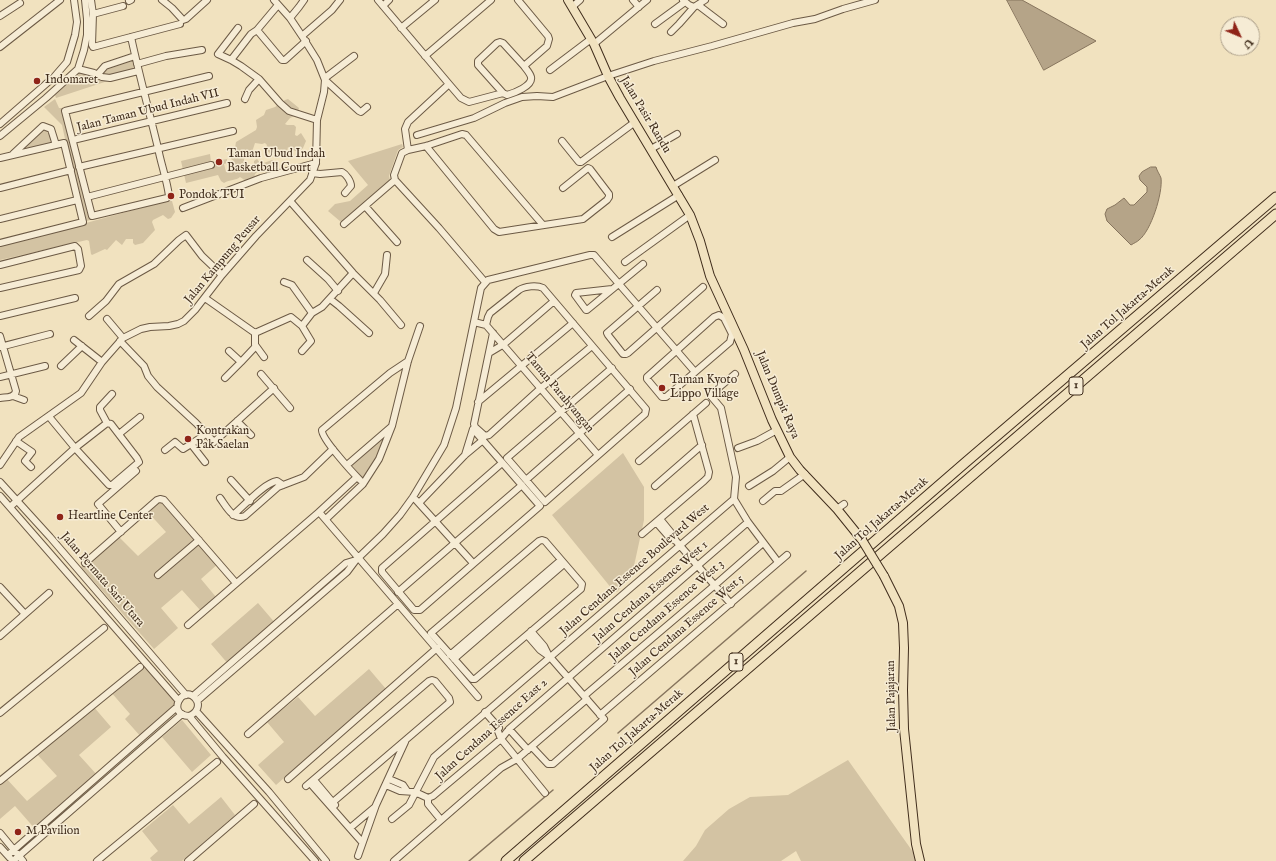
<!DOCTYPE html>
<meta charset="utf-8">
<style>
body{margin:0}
#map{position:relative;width:1276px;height:861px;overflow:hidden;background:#f1e2bf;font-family:"IM FELL English",serif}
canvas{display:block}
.north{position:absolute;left:1220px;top:16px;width:40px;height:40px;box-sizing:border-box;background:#f6ecd5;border:1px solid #ada08b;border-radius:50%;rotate:134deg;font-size:11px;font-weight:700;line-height:16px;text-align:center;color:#402d1c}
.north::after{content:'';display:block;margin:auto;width:14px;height:18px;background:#8f2418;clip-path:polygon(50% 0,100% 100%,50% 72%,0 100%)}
</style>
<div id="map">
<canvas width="1276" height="861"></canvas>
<div class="north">U</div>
</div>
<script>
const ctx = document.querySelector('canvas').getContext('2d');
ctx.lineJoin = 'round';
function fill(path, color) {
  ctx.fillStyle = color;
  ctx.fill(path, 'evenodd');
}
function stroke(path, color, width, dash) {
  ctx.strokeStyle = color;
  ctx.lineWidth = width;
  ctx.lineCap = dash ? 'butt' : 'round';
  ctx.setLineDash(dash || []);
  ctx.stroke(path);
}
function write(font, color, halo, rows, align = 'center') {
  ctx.font = font + ' "IM FELL English",serif';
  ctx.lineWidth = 3;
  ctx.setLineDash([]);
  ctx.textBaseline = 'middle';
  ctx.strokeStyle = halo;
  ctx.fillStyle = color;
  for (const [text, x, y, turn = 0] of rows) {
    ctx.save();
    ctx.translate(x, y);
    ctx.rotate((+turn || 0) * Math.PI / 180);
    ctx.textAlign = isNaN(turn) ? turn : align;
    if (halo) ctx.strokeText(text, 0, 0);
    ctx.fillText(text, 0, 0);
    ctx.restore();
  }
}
const green = new Path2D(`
 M 135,56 L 138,71 L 56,98 L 55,95 L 83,70 C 100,75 119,63 135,56 Z
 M 55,99 L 59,108 L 64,108 L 91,216 L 168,199 L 83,222 L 62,125 L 44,107 Z
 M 288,99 L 299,108 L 297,115 L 290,118 L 285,124 L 287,125 L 294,125 L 296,127 L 295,135 L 297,136 L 301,133 L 306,141 L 303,148 L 299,152 L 290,149 L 288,147 L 287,152 L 283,153 L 278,149 L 275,150 L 274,152 L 270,153 L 266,150 L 267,145 L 265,143 L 262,144 L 255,143 L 252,152 L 244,159 L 244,162 L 248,170 L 254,164 L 254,161 L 257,159 L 261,164 L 272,160 L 275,162 L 268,170 L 260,169 L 255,174 L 254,178 L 246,181 L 240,177 C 236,181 230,179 224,183 L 221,181 L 218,175 L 186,183 L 181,161 L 210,154 L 211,162 L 227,159 L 227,163 L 224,164 L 226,172 L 233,170 L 234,161 L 231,159 L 231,157 C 235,153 235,147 236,142 L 256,130 L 257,127 L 256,120 L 264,115 L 266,110 L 275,107 L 285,100 Z
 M 40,127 L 48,127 L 56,145 L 12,155 Z
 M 402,144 L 403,147 L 398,150 L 389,176 L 390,180 L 341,222 L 328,211 L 335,204 L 350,201 L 368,185 L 348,161 Z
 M 170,200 L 172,201 L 175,212 L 171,218 L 168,219 L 163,215 L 153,220 L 152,222 L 155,230 L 143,243 L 135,245 L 133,243 L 133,239 L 126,239 L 122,245 L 116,240 L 107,250 L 105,249 L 92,255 L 91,254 L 89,241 L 87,240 L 0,260 L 0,245 L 86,223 Z
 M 386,434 L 382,448 L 364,479 L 363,479 L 352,465 Z
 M 623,453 L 644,487 L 644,520 L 632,575 L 617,592 L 612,589 L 552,515 Z
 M 160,499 L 219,563 L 201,579 L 216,597 L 200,610 L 182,590 L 161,608 L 178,628 L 154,649 L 81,567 L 117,535 L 138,556 L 166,532 L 146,510 Z
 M 258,603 L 276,624 L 229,665 L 211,644 Z
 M 145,663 L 178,700 L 177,707 L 142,738 L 125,719 L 130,714 L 110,691 Z
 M 369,669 L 386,689 L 276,785 L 258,765 L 284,742 L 267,722 L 298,697 L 315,716 Z
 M 93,706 L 111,727 L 79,755 L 98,776 L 36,830 L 15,806 L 0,819 L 0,781 L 5,777 L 27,801 L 57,776 L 35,752 Z
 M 182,720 L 211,755 L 192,772 L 162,737 Z
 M 848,760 L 913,852 L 915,861 L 801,861 L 796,851 L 781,861 L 683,861 L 696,846 L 705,830 L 729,809 L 750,797 L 788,795 Z
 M 221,797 L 235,815 L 182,861 L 152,861 L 150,858 L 158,851 L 142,831 L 173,805 L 189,824 Z`);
const water = new Path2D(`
 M 1007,0 L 1022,0 L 1096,41 L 1044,70 Z
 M 1151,167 L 1156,167 C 1157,171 1160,175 1161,178 C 1163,193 1151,231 1139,240 C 1137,242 1134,243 1131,245 L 1107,221 L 1105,214 L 1107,209 L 1115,205 L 1124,198 L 1130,205 L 1134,205 L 1147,192 L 1147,187 L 1140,180 L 1139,176 L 1142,172 Z`);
const stream = new Path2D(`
 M 618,733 L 806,571
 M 469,861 L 553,790`);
const minor = new Path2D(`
 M 91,0 L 93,14 L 92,45 L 93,47 L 180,24
 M 162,0 L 172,8 L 183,20 L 186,19 L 207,0
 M 378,0 L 449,84 L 408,122 L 405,129 L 408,150
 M 518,0 L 548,36 L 549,39 L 547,46 L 524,66 L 503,43 L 500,42 L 497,43 L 478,61 L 478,65 L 503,93 L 507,95 C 514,93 533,86 531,77 C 530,73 526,69 524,66
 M 633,0 L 639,7
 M 683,0 L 689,5 L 694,7 L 705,0
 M 129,1 L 131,0
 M 698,5 L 723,24
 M 383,6 L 389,0
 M 572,7 L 580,0
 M 93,14 L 123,6
 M 0,16 L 20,3
 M 290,18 L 299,7 L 304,0
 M 655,24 L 685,2
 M 238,28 L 218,54 L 231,60 L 251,34 L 257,30 L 278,5
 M 401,28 L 435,0
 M 257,30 L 282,60 L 285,60 L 306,41
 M 671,32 L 679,24 L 694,7
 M 302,36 L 332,10 L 340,0
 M 131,37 C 139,74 149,111 158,148 C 161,164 167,180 169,196 L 167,198 L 92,216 L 65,111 L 209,76
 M 594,44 L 647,0
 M 0,47 L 60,0
 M 425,56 L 491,0
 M 231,60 L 241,66 L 259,79 L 280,103 L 289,111 L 317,120
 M 137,64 L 166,56 L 202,50
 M 78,69 L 94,73 L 102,77 L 110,78 L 138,71
 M 550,70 L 591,39
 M 98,74 L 105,66 L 135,56
 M 325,78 L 354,56
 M 325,80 L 359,111 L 361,112 L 367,107
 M 449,84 L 461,98 L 469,102 L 503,93
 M 245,99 L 249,90 L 259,79
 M 0,124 L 54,77 L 67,62 L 75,35 L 77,22 L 74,0
 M 417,135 L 474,118 L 505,103 L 522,97 L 537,96 L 553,97 L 608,76 L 654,61 L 712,46 L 793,23 L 815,19 L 843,9 L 875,0
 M 0,136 L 46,98 L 78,69 L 84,50 L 87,35 L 87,19 L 85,0
 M 73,140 L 227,103
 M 562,141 L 579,162 L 581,162 L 635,122
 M 426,146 L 494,229 L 499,232 L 583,219 L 607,200 L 609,197 L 609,194 L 590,169 L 588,168 L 563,188
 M 651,149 L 677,134
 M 13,154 L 43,126 L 51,129 L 56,145
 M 0,158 L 64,143 L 83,222 L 0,243
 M 79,167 L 233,131
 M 312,173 L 320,174 L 342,172 C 346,174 351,181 351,186 L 345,193
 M 673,186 L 715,160
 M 0,188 L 71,170
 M 87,197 L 211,165
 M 290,201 L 353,273 L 380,300 L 401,325
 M 365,206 L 397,242
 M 183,208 L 261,178 L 316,163
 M 0,219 L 77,200
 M 344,224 L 395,180
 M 612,237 L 679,195
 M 307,260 L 328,279 L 338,291
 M 625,262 L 690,215
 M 0,265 L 75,246 L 78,249 L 81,266 L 79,270 L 0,288
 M 284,282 L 292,285 L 312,313
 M 485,282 L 439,228 L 395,180 L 394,175 L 402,153 L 408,150 L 426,146 L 462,134 L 466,135 L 543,225
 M 612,289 L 576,293 L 575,295 L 586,310 L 587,310 L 643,264
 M 657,290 L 607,333 L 608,335 L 623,354 L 626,354 L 628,353 L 703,287
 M 374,293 L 385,274 L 387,255
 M 205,298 L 255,333 L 255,345 L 256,346 L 241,362 L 229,351
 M 330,299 L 339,306 L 369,333
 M 719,315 L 724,318 L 732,334 L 730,342 L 666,397 L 662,397 L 647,379 L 647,377 L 714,317 Z
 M 0,316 L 75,298
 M 89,316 L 106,301 L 119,284 L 154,264 L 179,240 L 186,235 L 202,256 L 222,275
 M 107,319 L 123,338
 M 474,322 L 486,325 L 598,455
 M 486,325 L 488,317 L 490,313 L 519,290 C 525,286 537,285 543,288 L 646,409 L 645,414 L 545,502 L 507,458 L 612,368
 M 255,333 L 291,317 L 302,326
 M 493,333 L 474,424 L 475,427 L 485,436 L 489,435 L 541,388 L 592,346
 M 0,336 L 16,391 C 15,398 6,397 0,398
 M 74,340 L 102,362
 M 120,341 L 144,366 L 148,376 L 157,387 L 196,423 L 214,442 L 274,388
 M 256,346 L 264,357
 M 0,347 L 50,334
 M 302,351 L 311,341 L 302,326 L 312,313 L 322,307 L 353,273
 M 489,353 L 504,344 L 554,301
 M 61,366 L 82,346
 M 261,374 L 290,408
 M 735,374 L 710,395 L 721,408 L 736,477 L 734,499 L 748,522 L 778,562
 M 0,377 L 45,366
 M 225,378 L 241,362
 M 13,396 L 24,400
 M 478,402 L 573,323
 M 237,421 L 251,435
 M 107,423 L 100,410 L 100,407 L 112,394
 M 119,434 L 140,417
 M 16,441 L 32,452 L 25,461 L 31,467
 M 191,444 L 206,434
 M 738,448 L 757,441 L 777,430
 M 165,450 L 175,442 L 183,449 L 191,444 L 205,462
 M 465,455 L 473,429 L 540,506 L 420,610 L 414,610 L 382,572 L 382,568 L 502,463
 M 639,461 L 706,403
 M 0,465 L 19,437 L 81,393 L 102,362 L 123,338 L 141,329 L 150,327 L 169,326 L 178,324 L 184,321 L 195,310 L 222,275 L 256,236 L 310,180 L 316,163 L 317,120 L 324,92 L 325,80 L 317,60 L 302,36 L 290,18 L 274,0
 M 347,465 L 391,427
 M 231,480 L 250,501
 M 360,480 C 352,472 321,438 322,430 L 390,373 L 408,361
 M 526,480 L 630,389
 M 0,482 L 50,537 L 186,695
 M 655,486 L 702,445
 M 749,486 L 773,471 L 790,457
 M 0,496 L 178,700
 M 220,498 C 226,506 233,521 245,516 L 278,487 L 304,477 L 333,449
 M 416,500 L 473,563
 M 763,501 L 775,491 L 781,491 L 805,474
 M 419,503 L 465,455 L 483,440
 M 10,507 L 75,448 L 107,423 L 111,424 L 137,458 L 139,462 L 112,485 L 109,485 L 75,448 L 51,419
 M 837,509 L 844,504
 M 319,512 L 478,697
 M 233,515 C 244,506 264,483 277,481 L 283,485
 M 326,519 L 363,484 L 379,459 L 392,426 L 408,361 L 420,326
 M 660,519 L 673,535 L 676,541 L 731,604
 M 656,522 L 670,538 L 676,541
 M 121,532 L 98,504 L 136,471
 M 642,534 L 704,481 L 708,477 L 709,472 L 693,414
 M 542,540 L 545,541 L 582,584 L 581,589 L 475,679 L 472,679 L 431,633 L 539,541 Z
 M 85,563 L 157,500 L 160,499 L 164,500 L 236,583
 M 158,575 L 199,540
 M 0,587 L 25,614
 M 398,592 L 522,485
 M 188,625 L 319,512 L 357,477
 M 531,631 L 544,646 L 548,654
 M 527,635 L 540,650 L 550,657 L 604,719 L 553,764 L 548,764 L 532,747
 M 0,636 L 49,593
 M 450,655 L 561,560
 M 454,659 L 564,564
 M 193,696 L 346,563 L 356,560
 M 584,696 L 715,585 L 763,543
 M 197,701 L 347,572 L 356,560 L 383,534 L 400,515 L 413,497 L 444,445 L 456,408 L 481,288 L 488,280 L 590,255 L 594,255 L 695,372
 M 196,711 L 269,792 L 326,861
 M 485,712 L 499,728
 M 0,713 L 104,628
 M 600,715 L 787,555
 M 189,716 C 197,713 201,705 195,698 C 182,684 166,715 189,716 L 223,757 L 315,861
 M 496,726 L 501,739 L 545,793
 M 509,729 L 528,750
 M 248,734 L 398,604
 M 288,779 L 437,648
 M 389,779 L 403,785 L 407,791
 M 314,780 L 335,805
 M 0,781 L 140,667
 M 310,783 L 362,842
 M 386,785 L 400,791 L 415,792 L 428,798 L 433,796 L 501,739 L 509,729 L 748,522
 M 306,786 L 429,681 L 432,680 L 435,681 L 449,698 L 450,702 L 333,802
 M 428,798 L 428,804 L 441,820
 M 392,819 L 409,805 L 434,757 L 734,499
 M 350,828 L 375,807
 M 0,833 L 23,861
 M 0,847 L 10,858
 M 8,855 L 177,707
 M 358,856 L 376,805 L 405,742
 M 13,861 L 182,714
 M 97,861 L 217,762
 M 188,861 L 254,804
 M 394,861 L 501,768 L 517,759 L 587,699`);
const major = new Path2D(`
 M 568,0 L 594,44 L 608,76 L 620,98 L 690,215 L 700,241 L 710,276 L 744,350 L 772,420 L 790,457 L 800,470 L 837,509 L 862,540
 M 884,576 L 899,606 L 903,623 L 904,648 L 903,690 L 904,729 L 916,844 L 920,861`);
const highway = new Path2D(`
 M 506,861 L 966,462 L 1276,197
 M 524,861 L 1276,214`);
const majorBridge = new Path2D(`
 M 862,540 L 884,576`);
const markers = [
 [37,81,4,"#8f2418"],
 [219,162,4,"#8f2418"],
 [171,196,4,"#8f2418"],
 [662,388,4,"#8f2418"],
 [188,439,4,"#8f2418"],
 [60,517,4,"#8f2418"],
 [18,832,4,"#8f2418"]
];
const shields = [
 [1076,386,14],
 [736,662,14]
];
const shieldNames = [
 ["1",1076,386],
 ["1",736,662]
];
const poiNames = [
 ["Indomaret",45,81],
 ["Taman Ubud Indah",227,155],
 ["Basketball Court",227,169],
 ["Pondok TUI",179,196],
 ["Taman Kyoto",670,381],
 ["Lippo Village",670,395],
 ["Kontrakan",196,432],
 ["Pak Saelan",196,446],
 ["Heartline Center",68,517],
 ["M Pavilion",26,832]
];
const streetNames = [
 ["Jalan Taman Ubud Indah VII",148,111,-14],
 ["Jalan Pasir Randu",645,115,59],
 ["Jalan Kampung Peusar",223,260,-50],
 ["Jalan Tol Jakarta–Merak",1128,308,-41],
 ["Taman Parahyangan",559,393,50],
 ["Jalan Dumpit Raya",777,395,67],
 ["Jalan Tol Jakarta–Merak",882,519,-41],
 ["Jalan Cendana Essence Boulevard West",635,570,-41],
 ["Jalan Permata Sari Utara",102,580,49],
 ["Jalan Cendana Essence West 1",651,592,-41],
 ["Jalan Cendana Essence West 3",667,611,-41],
 ["Jalan Cendana Essence West 5",687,626,-41],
 ["Jalan Pajajaran",892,696,-91],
 ["Jalan Cendana Essence East 2",492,730,-42],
 ["Jalan Tol Jakarta–Merak",637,731,-41]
];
fill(green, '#d3c3a3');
fill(water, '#b5a488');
stroke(water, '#86745d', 1);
stroke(stream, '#86745d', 1.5);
stroke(minor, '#6c5a45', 8);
stroke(major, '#402d1c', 10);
stroke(highway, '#402d1c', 11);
stroke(minor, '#f6ecd5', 6);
stroke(major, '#f1e2bf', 8);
stroke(highway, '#f1e2bf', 9);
stroke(majorBridge, '#402d1c', 10, []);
stroke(majorBridge, '#f1e2bf', 8);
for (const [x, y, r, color] of markers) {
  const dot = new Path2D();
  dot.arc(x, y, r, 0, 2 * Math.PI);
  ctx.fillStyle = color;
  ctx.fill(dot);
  stroke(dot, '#f6ecd5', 1.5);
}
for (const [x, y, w] of shields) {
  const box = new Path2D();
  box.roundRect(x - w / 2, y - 9, w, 18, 3);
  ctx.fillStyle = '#f6ecd5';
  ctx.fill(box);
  stroke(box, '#402d1c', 1);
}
write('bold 11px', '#402d1c', null, shieldNames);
write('12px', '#402d1c', '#f6ecd5', poiNames, 'left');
write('12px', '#402d1c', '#f6ecd5', streetNames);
</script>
